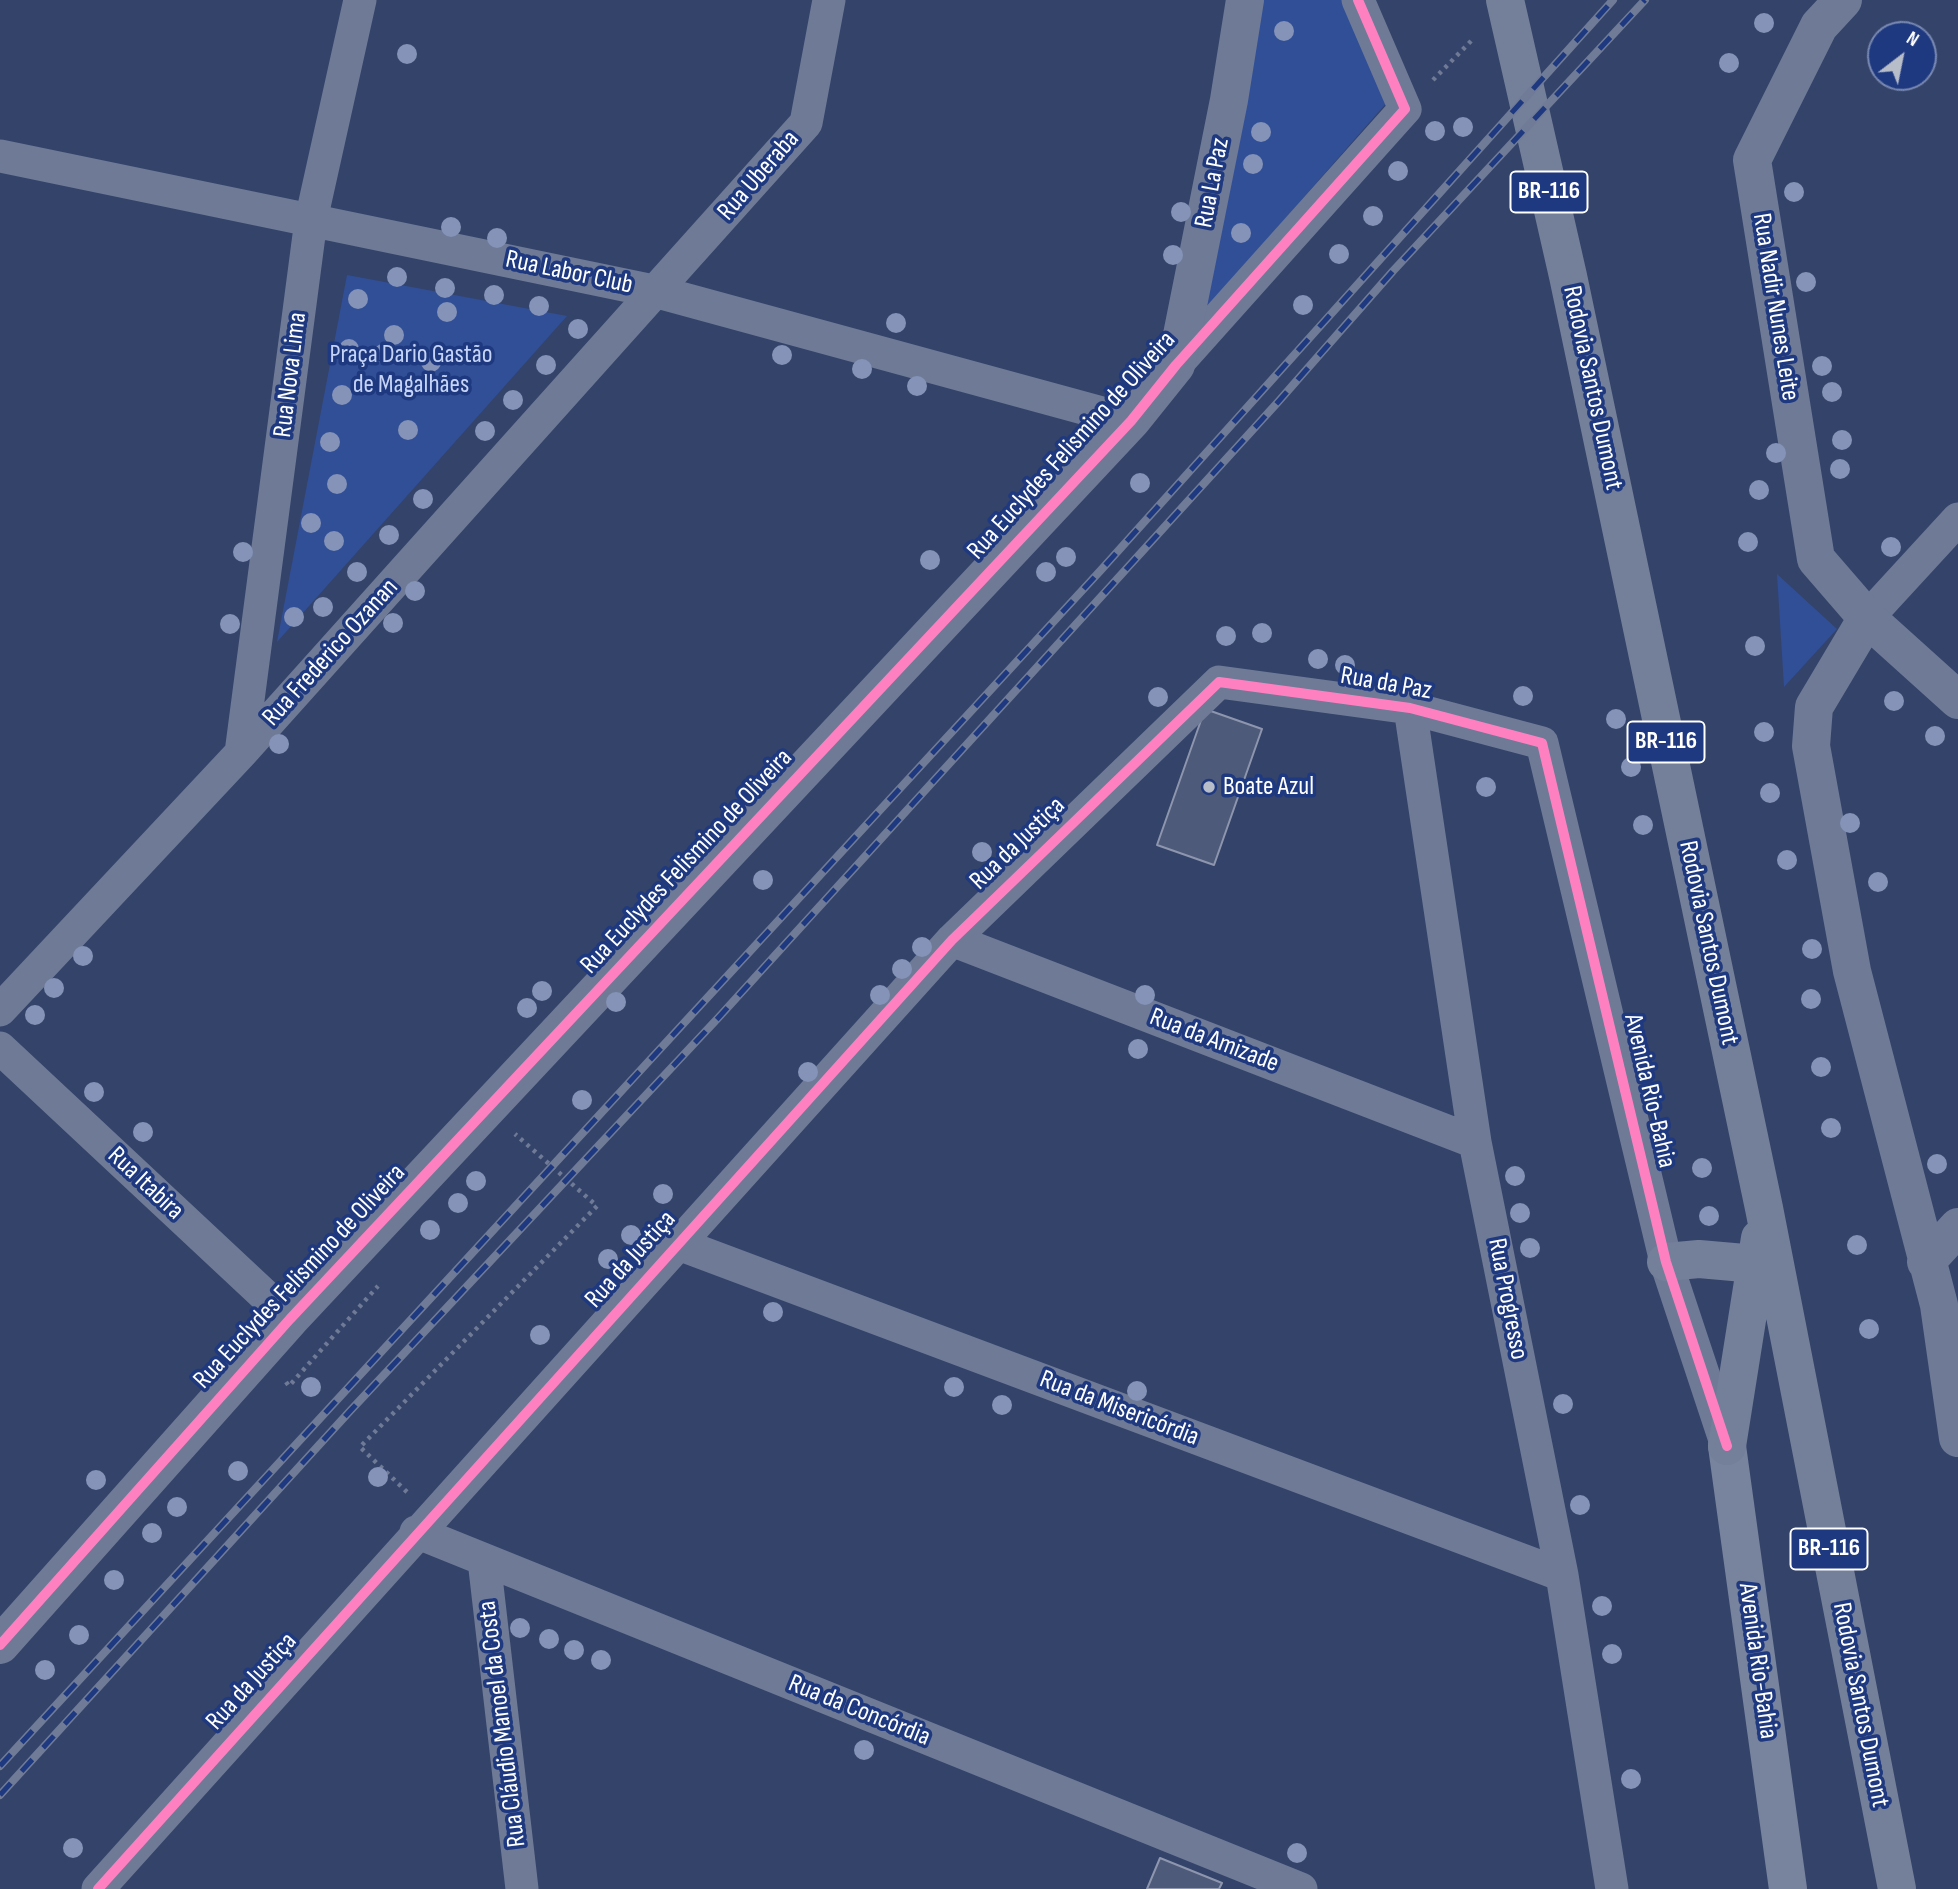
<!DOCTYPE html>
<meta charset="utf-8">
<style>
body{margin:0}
#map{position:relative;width:1958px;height:1889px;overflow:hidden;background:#344369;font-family:"Sofia Sans Condensed",sans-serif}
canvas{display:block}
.north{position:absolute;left:1867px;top:21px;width:70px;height:70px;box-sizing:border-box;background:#1e397f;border:2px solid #7888b2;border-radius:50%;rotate:32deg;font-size:19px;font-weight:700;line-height:28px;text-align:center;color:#fff}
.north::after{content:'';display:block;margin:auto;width:24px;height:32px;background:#b8bdca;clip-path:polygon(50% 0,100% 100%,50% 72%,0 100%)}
</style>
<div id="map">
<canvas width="1958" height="1889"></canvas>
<div class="north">N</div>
</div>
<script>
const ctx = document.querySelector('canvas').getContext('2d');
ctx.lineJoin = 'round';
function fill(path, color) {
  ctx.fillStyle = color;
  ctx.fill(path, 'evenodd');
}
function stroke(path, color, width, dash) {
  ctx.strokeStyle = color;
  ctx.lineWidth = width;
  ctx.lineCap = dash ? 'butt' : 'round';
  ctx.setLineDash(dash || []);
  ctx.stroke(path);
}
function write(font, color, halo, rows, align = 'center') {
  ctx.font = font + ' "Sofia Sans Condensed",sans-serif';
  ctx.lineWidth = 7;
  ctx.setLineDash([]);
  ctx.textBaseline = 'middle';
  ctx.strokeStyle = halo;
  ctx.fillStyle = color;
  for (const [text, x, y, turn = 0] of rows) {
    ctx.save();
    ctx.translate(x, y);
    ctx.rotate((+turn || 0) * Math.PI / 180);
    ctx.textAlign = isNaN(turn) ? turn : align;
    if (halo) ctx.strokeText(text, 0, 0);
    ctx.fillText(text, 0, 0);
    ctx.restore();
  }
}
const green = new Path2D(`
 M 1262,0 L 1346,0 L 1389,100 L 1200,316 Z
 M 347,275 L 567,316 L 277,642 Z
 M 1777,574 L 1837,629 L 1784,687 Z`);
const building = new Path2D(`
 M 1205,709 L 1262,729 L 1214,865 L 1157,845 Z
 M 1160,1858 L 1222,1883 L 1219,1889 L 1147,1889 Z`);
const path = new Path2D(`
 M 1433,80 L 1473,39
 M 286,1382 L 289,1386 L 378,1286
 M 407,1492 L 360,1447 L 597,1206 L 515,1134`);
const minor = new Path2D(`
 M 0,156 L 658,292 L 1131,421
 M 1176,365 L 1405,109 L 1358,0
 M 1867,618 L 1958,519
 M 1410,708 L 1475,1142 L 1562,1575 L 1612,1889
 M 241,753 L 311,220 L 360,0
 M 952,940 L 1475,1142
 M 0,1010 L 241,753 L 806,123 L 829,0
 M 0,1048 L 290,1319
 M 676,1243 L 1562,1575
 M 416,1532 L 1301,1889
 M 484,1560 L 522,1889
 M 98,1889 L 952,940 L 1219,682 L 1410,708 L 1542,743 L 1666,1262 L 1727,1446`);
const tertiary = new Path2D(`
 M 1843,0 L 1819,26 L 1752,160 L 1816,559 L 1867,618 L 1958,700
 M 1867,618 L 1814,707 L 1811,746 L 1852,971 L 1939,1305 L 1958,1438
 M 1926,1262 L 1958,1227
 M 0,1645 L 290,1319 L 1131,421 L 1176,365 L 1229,100 L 1245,0`);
const primary = new Path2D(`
 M 1727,1446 L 1788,1889`);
const trunk = new Path2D(`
 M 1505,0 L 1568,276 L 1764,1208 L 1897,1889
 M 1666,1262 L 1699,1259 L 1756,1264
 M 1727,1446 L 1760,1238`);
const rail = new Path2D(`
 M 0,1766 L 1101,570 L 1613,0
 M 0,1795 L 350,1411 L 719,1017 L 1278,402 L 1393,271 L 1645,0`);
const cycleway = new Path2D(`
 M 0,1645 L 290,1319 L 1131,421 L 1176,365 L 1405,109 L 1358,0
 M 98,1889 L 952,940 L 1219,682 L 1410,708 L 1542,743 L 1666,1262 L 1727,1446`);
const trees = [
 [1764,23],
 [1284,31],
 [407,54],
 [1729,63],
 [1463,127],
 [1435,131],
 [1261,132],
 [1253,164],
 [1398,171],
 [1794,192],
 [1181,212],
 [1373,216],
 [451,227],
 [1241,233],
 [497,238],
 [1339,254],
 [1173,255],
 [397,277],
 [1806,282],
 [445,288],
 [494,295],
 [358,299],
 [1303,305],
 [539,306],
 [447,312],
 [896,323],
 [578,329],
 [394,335],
 [349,349],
 [383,354],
 [782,355],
 [431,362],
 [546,365],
 [1822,366],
 [862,369],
 [917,386],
 [1832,392],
 [342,395],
 [513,400],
 [408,430],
 [485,431],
 [1842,440],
 [330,442],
 [1776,453],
 [1840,469],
 [1140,483],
 [337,484],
 [1759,490],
 [423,499],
 [311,523],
 [389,535],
 [334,541],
 [1748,542],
 [1891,547],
 [243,552],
 [1066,557],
 [930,560],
 [357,572],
 [1046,572],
 [415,591],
 [323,607],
 [294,617],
 [393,623],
 [230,624],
 [1262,633],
 [1226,636],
 [1755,646],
 [1318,659],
 [1345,665],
 [1523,696],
 [1158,697],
 [1894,701],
 [1616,719],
 [1764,732],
 [1935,736],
 [279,744],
 [1631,767],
 [1486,787],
 [1770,793],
 [1850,823],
 [1643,825],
 [982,852],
 [1787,860],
 [763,880],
 [1878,882],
 [922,947],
 [1812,949],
 [83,956],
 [902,969],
 [54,988],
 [542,991],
 [880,995],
 [1145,995],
 [1811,999],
 [616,1002],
 [527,1008],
 [35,1015],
 [1138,1049],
 [1821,1067],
 [808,1072],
 [94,1092],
 [582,1100],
 [1831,1128],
 [143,1132],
 [1937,1164],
 [1702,1168],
 [1515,1176],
 [476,1181],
 [663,1194],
 [458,1203],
 [1520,1213],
 [1709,1216],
 [430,1230],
 [631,1235],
 [1857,1245],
 [1530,1248],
 [608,1259],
 [773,1312],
 [1869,1329],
 [540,1335],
 [311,1387],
 [954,1387],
 [1137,1391],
 [1563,1404],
 [1002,1405],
 [238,1471],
 [378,1477],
 [96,1480],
 [1580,1505],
 [177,1507],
 [152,1533],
 [114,1580],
 [1602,1606],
 [520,1628],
 [79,1635],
 [549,1639],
 [574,1650],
 [1612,1654],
 [601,1660],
 [45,1670],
 [864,1750],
 [1631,1779],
 [73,1848],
 [1297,1853]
];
const markers = [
 [1209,787,7,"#b8bdca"]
];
const shields = [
 [1549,192,77],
 [1666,742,77],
 [1829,1549,77]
];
const shieldNames = [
 ["BR-116",1549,192],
 ["BR-116",1666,742],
 ["BR-116",1829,1549]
];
const streetNames = [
 ["Rua Uberaba",759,176,-49],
 ["Rua La Paz",1213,183,-79],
 ["Rua Labor Club",569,273,12],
 ["Rua Nadir Nunes Leite",1775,307,81],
 ["Rua Nova Lima",291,375,-83],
 ["Rodovia Santos Dumont",1592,388,78],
 ["Rua Euclydes Felismino de Oliveira",1072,446,-48],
 ["Rua Frederico Ozanan",331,653,-48],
 ["Rua da Paz",1386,684,10],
 ["Rua da Justiça",1018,844,-44],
 ["Rua Euclydes Felismino de Oliveira",687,862,-47],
 ["Rodovia Santos Dumont",1708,943,78],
 ["Rua da Amizade",1214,1041,21],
 ["Avenida Rio-Bahia",1649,1091,77],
 ["Rua Itabira",145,1184,43],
 ["Rua da Justiça",631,1260,-48],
 ["Rua Euclydes Felismino de Oliveira",300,1277,-47],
 ["Rua Progresso",1507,1299,79],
 ["Rua da Misericórdia",1119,1409,21],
 ["Avenida Rio-Bahia",1757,1661,82],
 ["Rua da Justiça",252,1682,-48],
 ["Rodovia Santos Dumont",1860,1705,79],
 ["Rua da Concórdia",859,1711,22],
 ["Rua Cláudio Manoel da Costa",503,1724,-97]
];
const parkNames = [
 ["Praça Dario Gastão",411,355],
 ["de Magalhães",411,385]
];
const poiNames = [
 ["Boate Azul",1223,787]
];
fill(green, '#314f96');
fill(building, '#4e5a79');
stroke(building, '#8d96ae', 2);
stroke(path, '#6f7a97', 4.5, [3.5, 5]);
stroke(minor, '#6f7a97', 33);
stroke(tertiary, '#6f7a97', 38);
stroke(primary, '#78839e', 38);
stroke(trunk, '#747f9a', 38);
stroke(rail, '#707b97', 8);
stroke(rail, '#1e397f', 5, [16]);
stroke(cycleway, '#ff80c0', 10);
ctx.fillStyle = '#8493b7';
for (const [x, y] of trees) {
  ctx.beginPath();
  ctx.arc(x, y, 10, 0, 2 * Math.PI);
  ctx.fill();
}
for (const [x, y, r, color] of markers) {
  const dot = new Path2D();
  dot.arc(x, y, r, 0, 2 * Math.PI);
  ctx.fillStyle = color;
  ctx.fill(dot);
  stroke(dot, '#1e397f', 2.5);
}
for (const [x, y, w] of shields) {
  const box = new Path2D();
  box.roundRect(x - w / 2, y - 20.5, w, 41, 5);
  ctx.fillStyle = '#1e397f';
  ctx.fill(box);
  stroke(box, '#fff', 2);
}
write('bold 24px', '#fff', null, shieldNames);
write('26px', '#fff', '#1e397f', streetNames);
write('26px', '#c5d4f6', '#1e397f', parkNames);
write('26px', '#fff', '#1e397f', poiNames, 'left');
</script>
